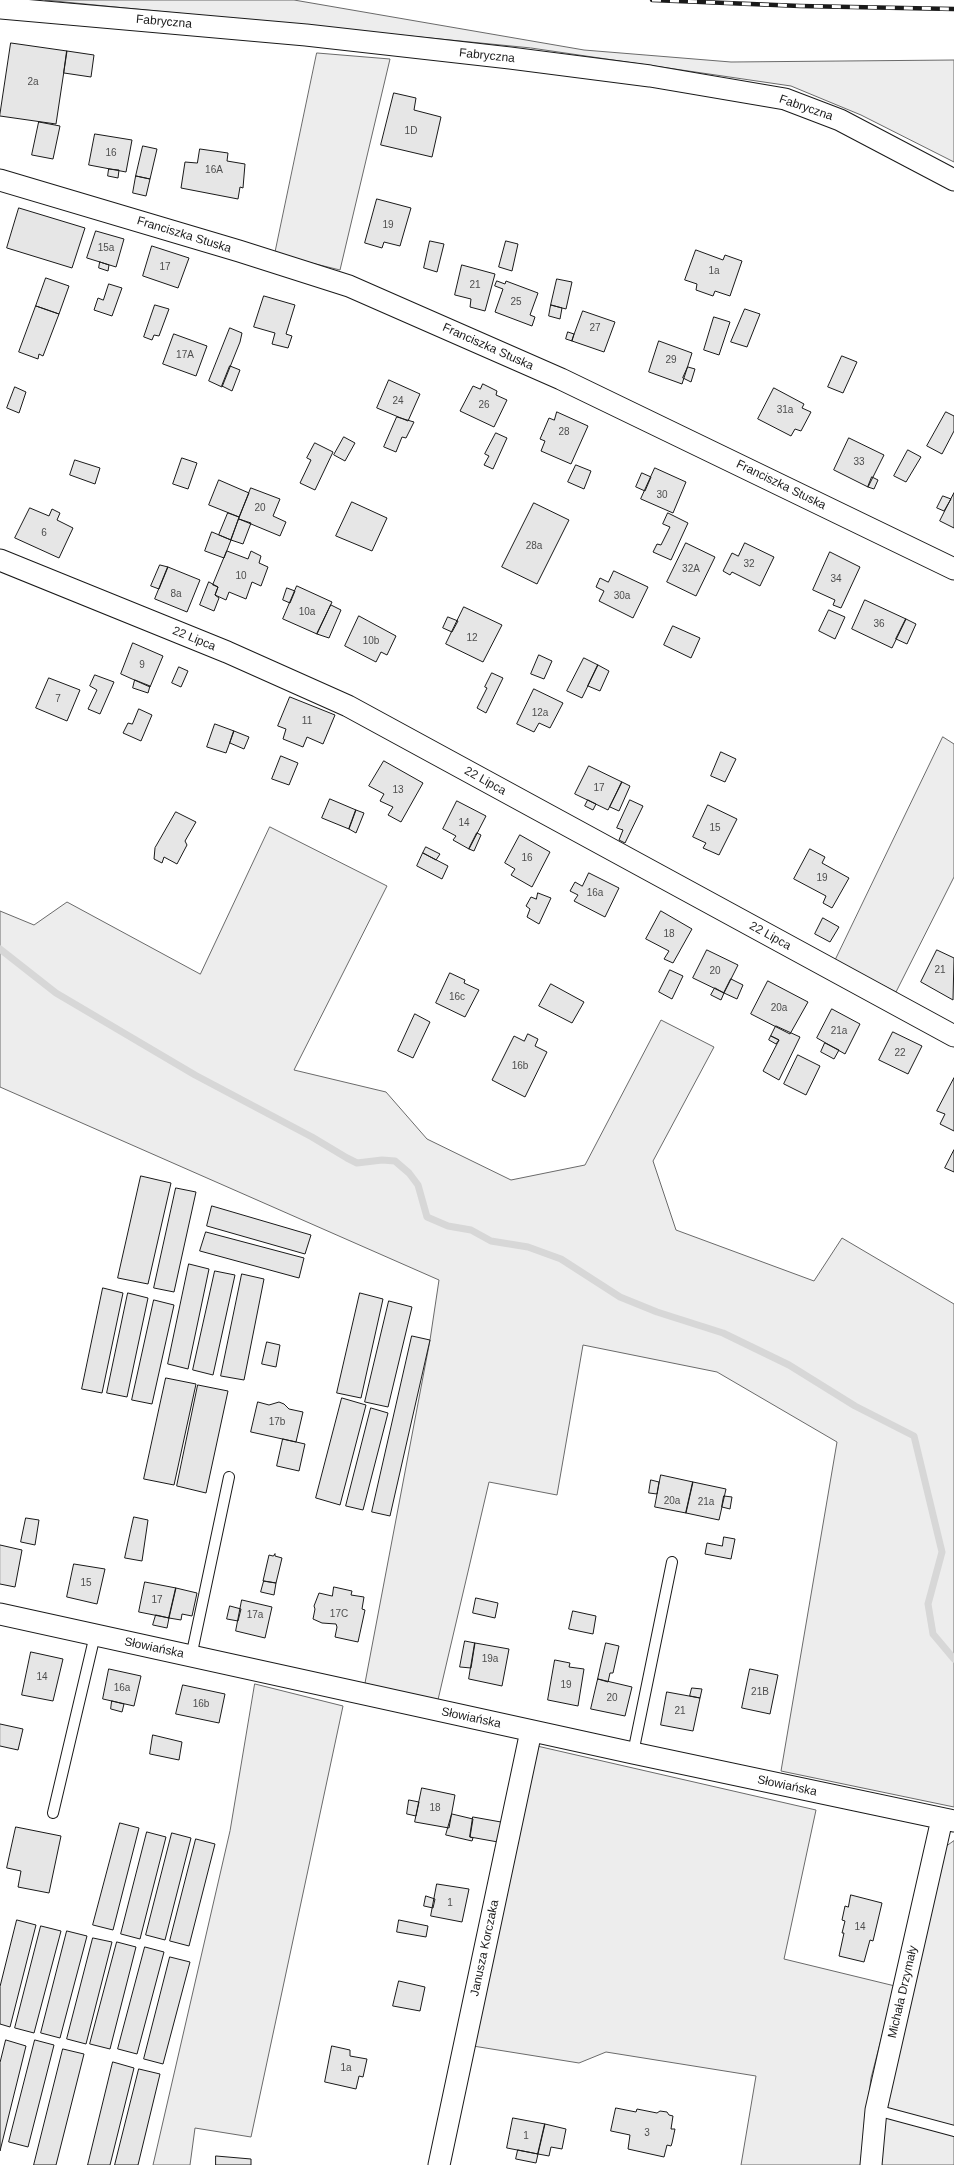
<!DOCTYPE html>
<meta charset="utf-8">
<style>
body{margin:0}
canvas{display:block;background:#fff}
</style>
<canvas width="954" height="2165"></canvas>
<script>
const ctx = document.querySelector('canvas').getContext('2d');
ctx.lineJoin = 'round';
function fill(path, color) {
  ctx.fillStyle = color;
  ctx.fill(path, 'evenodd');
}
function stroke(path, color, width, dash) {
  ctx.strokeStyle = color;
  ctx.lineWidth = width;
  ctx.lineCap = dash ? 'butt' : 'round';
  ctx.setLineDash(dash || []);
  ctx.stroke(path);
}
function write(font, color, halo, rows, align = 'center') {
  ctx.font = font + ' Helvetica,sans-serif';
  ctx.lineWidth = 3;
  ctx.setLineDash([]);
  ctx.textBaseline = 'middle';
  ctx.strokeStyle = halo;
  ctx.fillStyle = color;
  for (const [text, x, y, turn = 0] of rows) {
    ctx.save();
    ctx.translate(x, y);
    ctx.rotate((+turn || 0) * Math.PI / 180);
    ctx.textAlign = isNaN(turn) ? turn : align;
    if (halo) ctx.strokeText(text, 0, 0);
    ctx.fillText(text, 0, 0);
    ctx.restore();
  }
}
const green = new Path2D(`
 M 45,0 L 294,0 L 584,50 L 731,62 L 954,60 L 954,162 L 861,115 L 791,86 L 531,48 Z
 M 317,53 L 390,59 L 340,270 L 275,254 Z
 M 943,737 L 954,744 L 954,877 L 896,992 L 835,961 Z
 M 270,827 L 387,886 L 294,1070 L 386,1092 L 427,1139 L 511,1180 L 585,1165 L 661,1020 L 714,1047 L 653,1161 L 676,1230 L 814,1281 L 842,1238 L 954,1304 L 954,1807 L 781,1771 L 837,1442 L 717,1372 L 583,1345 L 557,1495 L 489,1482 L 437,1704 L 365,1683 L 430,1340 L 439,1280 L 0,1087 L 0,911 L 34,925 L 67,902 L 200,974 Z
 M 255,1684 L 343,1706 L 251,2137 L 195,2128 L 190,2165 L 153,2165 L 230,1831 Z
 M 537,1746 L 816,1810 L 784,1959 L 895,1986 L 871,2078 L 861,2158 L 862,2165 L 741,2165 L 756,2076 L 606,2052 L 579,2063 L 473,2046 Z
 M 954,1841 L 954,2165 L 879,2165 L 878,2145 L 944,1848 Z`);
const stream = new Path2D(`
 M 0,949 L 56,993 L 195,1075 L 312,1137 L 347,1158 L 357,1163 L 382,1160 L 395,1161 L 409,1173 L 418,1185 L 427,1217 L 448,1226 L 471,1230 L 491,1241 L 528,1247 L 561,1259 L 620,1297 L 657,1312 L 723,1333 L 789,1365 L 855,1406 L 914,1436 L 942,1552 L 928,1604 L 933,1634 L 954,1659`);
const building = new Path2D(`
 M 11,43 L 67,51 L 56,124 L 0,116 Z
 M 67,51 L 94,55 L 91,77 L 64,73 Z
 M 394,93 L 416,98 L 414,110 L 441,117 L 432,157 L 381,145 Z
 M 39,122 L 60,126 L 53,159 L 32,155 Z
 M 95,134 L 132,140 L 126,172 L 89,165 Z
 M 143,146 L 157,149 L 150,179 L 136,176 Z
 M 200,149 L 228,153 L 227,161 L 245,164 L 243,188 L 240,187 L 238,199 L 181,188 L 185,162 L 197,163 Z
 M 109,169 L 119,170 L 118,178 L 108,176 Z
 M 136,176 L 150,179 L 146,196 L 133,193 Z
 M 377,199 L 411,208 L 400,246 L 384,242 L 382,248 L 365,243 Z
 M 19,208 L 85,228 L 72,268 L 7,248 Z
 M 96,231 L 124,239 L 116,267 L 87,258 Z
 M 430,241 L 444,244 L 437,272 L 424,268 Z
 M 506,241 L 518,244 L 512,271 L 499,267 Z
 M 152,246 L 189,258 L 178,288 L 143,276 Z
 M 696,250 L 723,260 L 725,255 L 742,261 L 730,296 L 715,291 L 713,296 L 696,290 L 697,284 L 685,280 Z
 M 100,262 L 109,265 L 108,271 L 99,268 Z
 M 462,265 L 495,274 L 485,311 L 470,307 L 471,299 L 455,295 Z
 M 46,278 L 69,286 L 59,314 L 36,306 Z
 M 557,279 L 572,282 L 566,309 L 551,305 Z
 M 497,281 L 505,284 L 506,281 L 538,293 L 530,315 L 535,317 L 532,326 L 495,312 L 503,289 L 495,286 Z
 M 109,284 L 122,288 L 112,316 L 94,310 L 98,298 L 103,300 Z
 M 264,296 L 295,305 L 286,334 L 292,336 L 288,348 L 272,344 L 275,333 L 254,327 Z
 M 155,305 L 169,309 L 159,336 L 154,335 L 152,340 L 144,337 Z
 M 551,305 L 562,308 L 560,319 L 549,316 Z
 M 36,306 L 59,314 L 43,356 L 39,354 L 38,359 L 19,352 Z
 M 745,309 L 760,314 L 747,347 L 731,342 Z
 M 583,311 L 615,322 L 604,352 L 572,341 Z
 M 714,317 L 730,322 L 719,355 L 704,350 Z
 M 230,328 L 242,333 L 240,342 L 222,387 L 209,381 Z
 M 568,332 L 574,334 L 572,341 L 566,339 Z
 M 174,334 L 207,346 L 196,376 L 163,364 Z
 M 659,341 L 692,353 L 682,384 L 649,372 Z
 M 842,356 L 857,362 L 843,393 L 828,387 Z
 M 230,366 L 240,370 L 232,391 L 222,386 Z
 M 688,367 L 695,369 L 691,382 L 683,378 Z
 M 389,380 L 420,394 L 408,421 L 377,408 Z
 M 483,384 L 497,391 L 496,395 L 507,400 L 494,427 L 460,411 L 473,386 L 480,389 Z
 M 15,387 L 26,392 L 19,413 L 7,408 Z
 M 774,388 L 804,404 L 802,408 L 811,412 L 801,431 L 795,429 L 791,436 L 758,419 Z
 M 557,412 L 588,426 L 571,464 L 541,451 L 545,441 L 540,439 L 549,418 L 554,420 Z
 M 946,412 L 954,416 L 954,431 L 942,454 L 927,446 Z
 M 397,417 L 414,422 L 406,438 L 402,437 L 396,452 L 384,447 Z
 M 496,433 L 507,438 L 493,469 L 484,465 L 489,456 L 485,454 Z
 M 344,437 L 355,443 L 345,461 L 334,455 Z
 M 849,438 L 884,455 L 868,487 L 834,470 Z
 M 315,443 L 333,452 L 315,490 L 300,483 L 311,460 L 307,458 Z
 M 908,450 L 921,457 L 906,482 L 894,476 Z
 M 182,458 L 197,463 L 188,489 L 173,484 Z
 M 75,460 L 100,468 L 95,484 L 70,475 Z
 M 576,465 L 591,471 L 584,489 L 568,482 Z
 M 655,468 L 686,482 L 673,513 L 641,499 Z
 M 642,473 L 651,477 L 645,491 L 636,487 Z
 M 872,477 L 878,480 L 874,489 L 868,487 Z
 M 219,480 L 249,493 L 239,517 L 209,505 Z
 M 251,488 L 280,499 L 273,516 L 286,522 L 280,536 L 239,519 Z
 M 954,493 L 954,528 L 940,521 Z
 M 943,496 L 951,499 L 944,511 L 937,508 Z
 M 352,502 L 387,518 L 372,551 L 336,536 Z
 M 534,503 L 569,520 L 537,584 L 502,567 Z
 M 30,508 L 49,516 L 52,509 L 60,513 L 57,520 L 73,528 L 59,558 L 15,538 Z
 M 228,513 L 239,517 L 231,540 L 219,535 Z
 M 668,513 L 688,523 L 671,560 L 653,552 L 657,544 L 661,545 L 670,527 L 663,524 Z
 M 239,519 L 251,523 L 243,544 L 231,540 Z
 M 212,532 L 231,540 L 224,558 L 205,551 Z
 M 686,543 L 715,557 L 696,596 L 667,582 Z
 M 745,543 L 774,557 L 760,586 L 732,572 L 730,575 L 723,571 L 732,553 L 738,556 Z
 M 227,551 L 248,559 L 251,551 L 261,556 L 259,563 L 268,567 L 261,586 L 252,582 L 246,599 L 229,592 L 226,600 L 215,595 L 218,587 L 213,585 Z
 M 830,552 L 860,567 L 841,608 L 833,605 L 835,600 L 813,590 Z
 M 160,565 L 168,567 L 159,589 L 151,586 Z
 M 168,567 L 200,580 L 187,612 L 155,599 Z
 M 614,571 L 648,587 L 633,618 L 599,601 L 604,591 L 596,587 L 600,578 L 608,582 Z
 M 209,582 L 218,587 L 215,595 L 219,598 L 214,611 L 200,605 Z
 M 297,586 L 332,602 L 317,634 L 283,619 Z
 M 287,588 L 295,591 L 290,603 L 283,600 Z
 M 865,600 L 906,619 L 892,648 L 852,629 Z
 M 331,605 L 341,610 L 329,638 L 317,634 Z
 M 464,607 L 502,625 L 483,662 L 446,644 Z
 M 829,610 L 845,617 L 835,639 L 819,631 Z
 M 359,616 L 396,636 L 387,655 L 381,652 L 376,662 L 345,646 Z
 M 448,617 L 458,621 L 452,632 L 443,628 Z
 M 906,619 L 916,624 L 907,644 L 896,639 Z
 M 673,626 L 700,638 L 691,658 L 664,645 Z
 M 133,643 L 163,656 L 150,687 L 121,674 Z
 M 539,655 L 552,661 L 544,679 L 531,674 Z
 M 584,658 L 598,665 L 582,698 L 567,691 Z
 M 598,665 L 609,671 L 600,691 L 588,686 Z
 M 179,667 L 188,671 L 181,687 L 172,683 Z
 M 492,673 L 503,678 L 486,713 L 477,708 L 487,688 L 485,687 Z
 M 95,675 L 114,682 L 100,714 L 88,709 L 97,690 L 90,686 Z
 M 49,678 L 80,690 L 67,721 L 36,708 Z
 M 135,680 L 150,686 L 148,693 L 133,688 Z
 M 534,689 L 563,703 L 550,728 L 539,723 L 534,732 L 517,724 Z
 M 290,697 L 335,715 L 323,744 L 307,737 L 303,747 L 283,739 L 286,729 L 278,726 Z
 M 139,709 L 152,715 L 141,741 L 123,733 L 128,723 L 132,724 Z
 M 215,724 L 234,731 L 226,753 L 207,747 Z
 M 234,731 L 249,737 L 244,749 L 230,743 Z
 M 721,752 L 736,759 L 725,782 L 711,776 Z
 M 281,756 L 298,763 L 289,785 L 272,779 Z
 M 384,761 L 423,783 L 401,822 L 388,815 L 393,807 L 380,801 L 384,794 L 369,786 Z
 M 589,766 L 622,782 L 608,810 L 575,794 Z
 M 622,782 L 630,786 L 619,811 L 610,807 Z
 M 330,799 L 356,810 L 349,829 L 322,818 Z
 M 588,800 L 596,804 L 593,810 L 585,806 Z
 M 630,800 L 643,806 L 625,843 L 619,840 L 623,830 L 617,828 Z
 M 457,801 L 486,816 L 469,849 L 453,840 L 456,836 L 443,829 Z
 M 708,805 L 737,819 L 719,855 L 703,848 L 706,843 L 693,837 Z
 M 356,810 L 364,813 L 356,833 L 349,829 Z
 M 176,812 L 196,822 L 185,841 L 187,845 L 177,864 L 164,857 L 162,863 L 154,859 L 155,848 Z
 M 477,833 L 481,835 L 474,851 L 469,849 Z
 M 520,835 L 550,852 L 532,887 L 511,875 L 515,869 L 505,863 Z
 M 426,847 L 440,854 L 436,860 L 423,853 Z
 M 810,849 L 825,857 L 822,863 L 849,878 L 832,908 L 823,903 L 826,896 L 794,879 Z
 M 423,853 L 448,866 L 442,879 L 417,866 Z
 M 589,873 L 619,888 L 605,917 L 574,901 L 578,895 L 570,891 L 575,882 L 582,886 Z
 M 538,893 L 551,898 L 539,924 L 527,917 L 530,909 L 526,906 L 531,897 L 536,899 Z
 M 661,911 L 692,929 L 673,963 L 664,959 L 669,951 L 646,939 Z
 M 823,918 L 839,927 L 830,942 L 815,934 Z
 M 707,950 L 738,965 L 724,993 L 693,978 Z
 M 937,950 L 954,958 L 953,1000 L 921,982 Z
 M 670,970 L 683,976 L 672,999 L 659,992 Z
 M 450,973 L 465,980 L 464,983 L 479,990 L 465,1017 L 436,1003 Z
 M 731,979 L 743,985 L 737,999 L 724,993 Z
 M 768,981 L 808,1002 L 790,1034 L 751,1014 Z
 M 551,984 L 584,1002 L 572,1023 L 539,1006 Z
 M 715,988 L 724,993 L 721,1000 L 711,995 Z
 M 832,1009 L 860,1024 L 845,1054 L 817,1038 Z
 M 415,1014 L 430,1022 L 413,1058 L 398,1051 Z
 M 776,1026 L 800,1037 L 779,1080 L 763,1071 L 779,1040 L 771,1036 Z
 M 893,1032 L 922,1046 L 908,1074 L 879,1060 Z
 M 528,1034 L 538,1039 L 535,1046 L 547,1052 L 525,1097 L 492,1080 L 514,1036 L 524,1041 Z
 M 771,1036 L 779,1040 L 776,1044 L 769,1040 Z
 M 825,1043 L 839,1050 L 834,1059 L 821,1052 Z
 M 798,1055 L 820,1066 L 806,1095 L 784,1084 Z
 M 954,1078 L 954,1131 L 940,1124 L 945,1114 L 937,1111 Z
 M 954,1150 L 954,1172 L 945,1168 Z
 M 141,1176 L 171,1183 L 148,1284 L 118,1278 Z
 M 176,1188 L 196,1192 L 174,1292 L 154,1288 Z
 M 212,1206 L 311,1235 L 305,1254 L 207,1226 Z
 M 206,1232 L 304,1258 L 299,1278 L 200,1251 Z
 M 189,1264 L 209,1269 L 188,1369 L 168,1364 Z
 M 215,1271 L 235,1275 L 213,1375 L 193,1370 Z
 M 242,1274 L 264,1279 L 244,1380 L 221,1376 Z
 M 103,1288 L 123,1293 L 102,1393 L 82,1389 Z
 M 128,1293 L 148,1298 L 127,1397 L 107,1393 Z
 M 360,1293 L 383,1299 L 361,1398 L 337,1393 Z
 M 154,1300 L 174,1305 L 152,1404 L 132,1400 Z
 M 389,1301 L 412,1307 L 388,1407 L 365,1402 Z
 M 412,1336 L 430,1340 L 390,1516 L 372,1512 Z
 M 267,1342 L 280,1345 L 276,1367 L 262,1364 Z
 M 166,1378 L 196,1384 L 174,1485 L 144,1479 Z
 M 198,1385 L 228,1391 L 206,1493 L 177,1486 Z
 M 342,1398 L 366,1405 L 340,1505 L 316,1498 Z
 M 258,1402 L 269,1405 L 279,1402 L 284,1404 L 289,1409 L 303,1412 L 296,1442 L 251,1432 Z
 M 371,1408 L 388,1413 L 363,1510 L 346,1506 Z
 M 283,1439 L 305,1444 L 299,1471 L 277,1466 Z
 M 661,1475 L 693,1482 L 686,1513 L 655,1507 Z
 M 651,1480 L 659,1482 L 657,1494 L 649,1493 Z
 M 693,1482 L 726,1489 L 719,1520 L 686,1513 Z
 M 724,1496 L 732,1497 L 730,1509 L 722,1507 Z
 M 134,1517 L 148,1520 L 142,1561 L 125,1558 Z
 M 26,1518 L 39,1520 L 35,1545 L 21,1542 Z
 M 724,1537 L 735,1539 L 731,1559 L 705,1554 L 707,1543 L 722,1546 Z
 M 0,1545 L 22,1550 L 15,1587 L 0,1584 Z
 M 275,1554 L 275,1556 L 282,1558 L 276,1583 L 263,1581 L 269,1555 L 273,1556 Z
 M 74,1564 L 105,1569 L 97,1604 L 67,1597 Z
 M 264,1581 L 276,1583 L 274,1595 L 261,1592 Z
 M 145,1582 L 176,1588 L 169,1618 L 139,1612 Z
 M 334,1587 L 352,1591 L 351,1595 L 364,1597 L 362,1609 L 365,1610 L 358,1642 L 335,1637 L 337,1627 L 336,1624 L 322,1623 L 313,1619 L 315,1609 L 314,1606 L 319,1593 L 332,1596 Z
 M 176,1588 L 197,1593 L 192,1616 L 182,1614 L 181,1620 L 169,1618 Z
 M 476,1598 L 498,1603 L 495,1618 L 473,1613 Z
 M 242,1600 L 272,1607 L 265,1638 L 236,1631 Z
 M 230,1606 L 241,1609 L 238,1621 L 227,1619 Z
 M 573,1611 L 596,1616 L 593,1634 L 569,1629 Z
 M 156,1615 L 169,1618 L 167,1628 L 153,1625 Z
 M 465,1641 L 475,1643 L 471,1668 L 460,1667 Z
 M 475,1643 L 509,1649 L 502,1686 L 469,1679 Z
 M 606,1643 L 619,1646 L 613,1673 L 610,1673 L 608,1682 L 598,1679 Z
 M 31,1652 L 63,1659 L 53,1701 L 22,1695 Z
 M 555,1660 L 570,1663 L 569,1667 L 584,1669 L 578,1706 L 548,1700 Z
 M 109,1669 L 141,1676 L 134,1706 L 103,1699 Z
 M 750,1669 L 778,1675 L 770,1714 L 742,1708 Z
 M 598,1679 L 632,1687 L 625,1716 L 591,1709 Z
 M 183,1685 L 225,1694 L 219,1723 L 176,1714 Z
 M 692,1688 L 702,1689 L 700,1698 L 690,1696 Z
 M 667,1692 L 700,1698 L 693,1731 L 661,1725 Z
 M 112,1701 L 124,1704 L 122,1712 L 111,1709 Z
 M 0,1724 L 23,1729 L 18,1750 L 0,1746 Z
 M 153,1735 L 182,1742 L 179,1760 L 150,1754 Z
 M 422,1788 L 455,1795 L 449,1828 L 415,1822 Z
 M 409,1800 L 419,1802 L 416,1816 L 407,1814 Z
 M 452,1814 L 473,1819 L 470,1837 L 473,1838 L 472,1841 L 446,1835 Z
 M 473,1817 L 501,1822 L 498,1842 L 470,1837 Z
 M 120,1823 L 139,1828 L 113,1930 L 93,1925 Z
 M 16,1827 L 61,1836 L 49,1893 L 18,1887 L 21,1871 L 7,1868 Z
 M 147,1832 L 166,1837 L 140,1939 L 121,1934 Z
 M 172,1833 L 191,1838 L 165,1940 L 146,1935 Z
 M 196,1839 L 215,1844 L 189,1946 L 170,1941 Z
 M 437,1884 L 469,1889 L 462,1922 L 431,1916 Z
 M 851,1895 L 882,1903 L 873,1941 L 870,1940 L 864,1962 L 839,1956 L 844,1933 L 842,1933 L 845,1921 L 842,1920 L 845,1906 L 848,1907 Z
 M 426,1896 L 435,1899 L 433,1908 L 424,1906 Z
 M 17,1920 L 36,1925 L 10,2027 L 0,2024 L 0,1987 Z
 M 399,1920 L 428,1926 L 426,1937 L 397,1932 Z
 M 41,1926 L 61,1931 L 34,2033 L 15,2028 Z
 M 67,1931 L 87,1936 L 60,2038 L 41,2033 Z
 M 93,1938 L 112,1942 L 86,2044 L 67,2039 Z
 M 117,1942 L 136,1947 L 110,2049 L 90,2044 Z
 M 145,1947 L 164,1952 L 137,2054 L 118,2049 Z
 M 170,1957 L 190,1962 L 163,2064 L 144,2059 Z
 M 399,1981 L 425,1987 L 420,2011 L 393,2006 Z
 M 6,2040 L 26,2046 L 0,2151 L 0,2063 Z
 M 35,2040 L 54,2045 L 28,2147 L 9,2142 Z
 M 332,2046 L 350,2050 L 350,2056 L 367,2059 L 363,2077 L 359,2076 L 356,2089 L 325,2082 Z
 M 63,2049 L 84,2054 L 56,2165 L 34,2165 Z
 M 113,2062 L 134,2068 L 110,2165 L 88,2165 Z
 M 139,2069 L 160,2074 L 138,2165 L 115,2165 Z
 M 616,2108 L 636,2112 L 637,2109 L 657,2113 L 660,2111 L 667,2112 L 669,2115 L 673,2116 L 671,2129 L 675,2129 L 672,2143 L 671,2146 L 667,2145 L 664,2157 L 628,2149 L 630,2135 L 611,2131 Z
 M 513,2118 L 545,2124 L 538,2154 L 507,2148 Z
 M 545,2124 L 566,2129 L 562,2149 L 551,2147 L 549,2156 L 538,2154 Z
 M 518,2150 L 538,2154 L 536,2163 L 516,2159 Z
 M 216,2156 L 251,2159 L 251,2165 L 216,2165 Z`);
const lane = new Path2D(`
 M 191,1657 L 229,1477
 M 633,1753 L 672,1562
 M 53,1813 L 95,1635
 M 876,2110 L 954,2131`);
const street = new Path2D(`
 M 0,8 L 306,35 L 510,58 L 650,76 L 785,99 L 840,120 L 954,180
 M 0,180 L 239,251 L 349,286 L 561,379 L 954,569
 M 0,560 L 227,652 L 348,706 L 954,1036
 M 0,1614 L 633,1753 L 954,1821
 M 439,2165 L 531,1731
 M 871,2165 L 876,2110 L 942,1819`);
const rail = new Path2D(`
 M 652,0 L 800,6 L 954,9`);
const numberNames = [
 ["2a",33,82],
 ["1D",411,131],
 ["16",111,153],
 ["16A",214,170],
 ["19",388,225],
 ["15a",106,248],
 ["17",165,267],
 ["1a",714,271],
 ["21",475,285],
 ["25",516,302],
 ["27",595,328],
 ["17A",185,355],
 ["29",671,360],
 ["24",398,401],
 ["26",484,405],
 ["31a",785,410],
 ["28",564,432],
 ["33",859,462],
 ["30",662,495],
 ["20",260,508],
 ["6",44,533],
 ["28a",534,546],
 ["32",749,564],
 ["32A",691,569],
 ["10",241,576],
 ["34",836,579],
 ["8a",176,594],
 ["30a",622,596],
 ["10a",307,612],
 ["36",879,624],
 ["12",472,638],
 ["10b",371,641],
 ["9",142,665],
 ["7",58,699],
 ["12a",540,713],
 ["11",307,721],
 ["17",599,788],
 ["13",398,790],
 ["14",464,823],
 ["15",715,828],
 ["16",527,858],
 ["19",822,878],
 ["16a",595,893],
 ["18",669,934],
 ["21",940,970],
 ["20",715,971],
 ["16c",457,997],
 ["20a",779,1008],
 ["21a",839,1031],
 ["22",900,1053],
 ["16b",520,1066],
 ["17b",277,1422],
 ["20a",672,1501],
 ["21a",706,1502],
 ["15",86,1583],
 ["17",157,1600],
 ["17C",339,1614],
 ["17a",255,1615],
 ["19a",490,1659],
 ["14",42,1677],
 ["19",566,1685],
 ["16a",122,1688],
 ["21B",760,1692],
 ["20",612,1698],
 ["16b",201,1704],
 ["21",680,1711],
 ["18",435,1808],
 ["1",450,1903],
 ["14",860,1927],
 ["1a",346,2068],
 ["3",647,2133],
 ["1",526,2136]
];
const streetNames = [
 ["Fabryczna",164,22,5],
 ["Fabryczna",487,56,6],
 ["Fabryczna",806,108,19],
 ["Franciszka Stuska",184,235,17],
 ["Franciszka Stuska",488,347,24],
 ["Franciszka Stuska",781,485,26],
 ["22 Lipca",194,639,22],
 ["22 Lipca",485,781,29],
 ["22 Lipca",770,936,29],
 ["Słowiańska",154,1648,12],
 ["Słowiańska",471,1718,12],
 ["Słowiańska",787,1786,12],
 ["Janusza Korczaka",485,1948,-78],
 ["Michała Drzymały",903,1992,-77]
];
fill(green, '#ededed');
stroke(green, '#6a6a6a', 1);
stroke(stream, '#d7d7d7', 7);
fill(building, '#e6e6e6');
stroke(building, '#1a1a1a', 1);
stroke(lane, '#1a1a1a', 12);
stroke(street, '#1a1a1a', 23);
stroke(lane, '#fff', 10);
stroke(street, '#fff', 21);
stroke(rail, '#1a1a1a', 4.5);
stroke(rail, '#fff', 3, [9]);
write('10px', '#4d4d4d', null, numberNames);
write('12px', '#1a1a1a', '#fff', streetNames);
</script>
